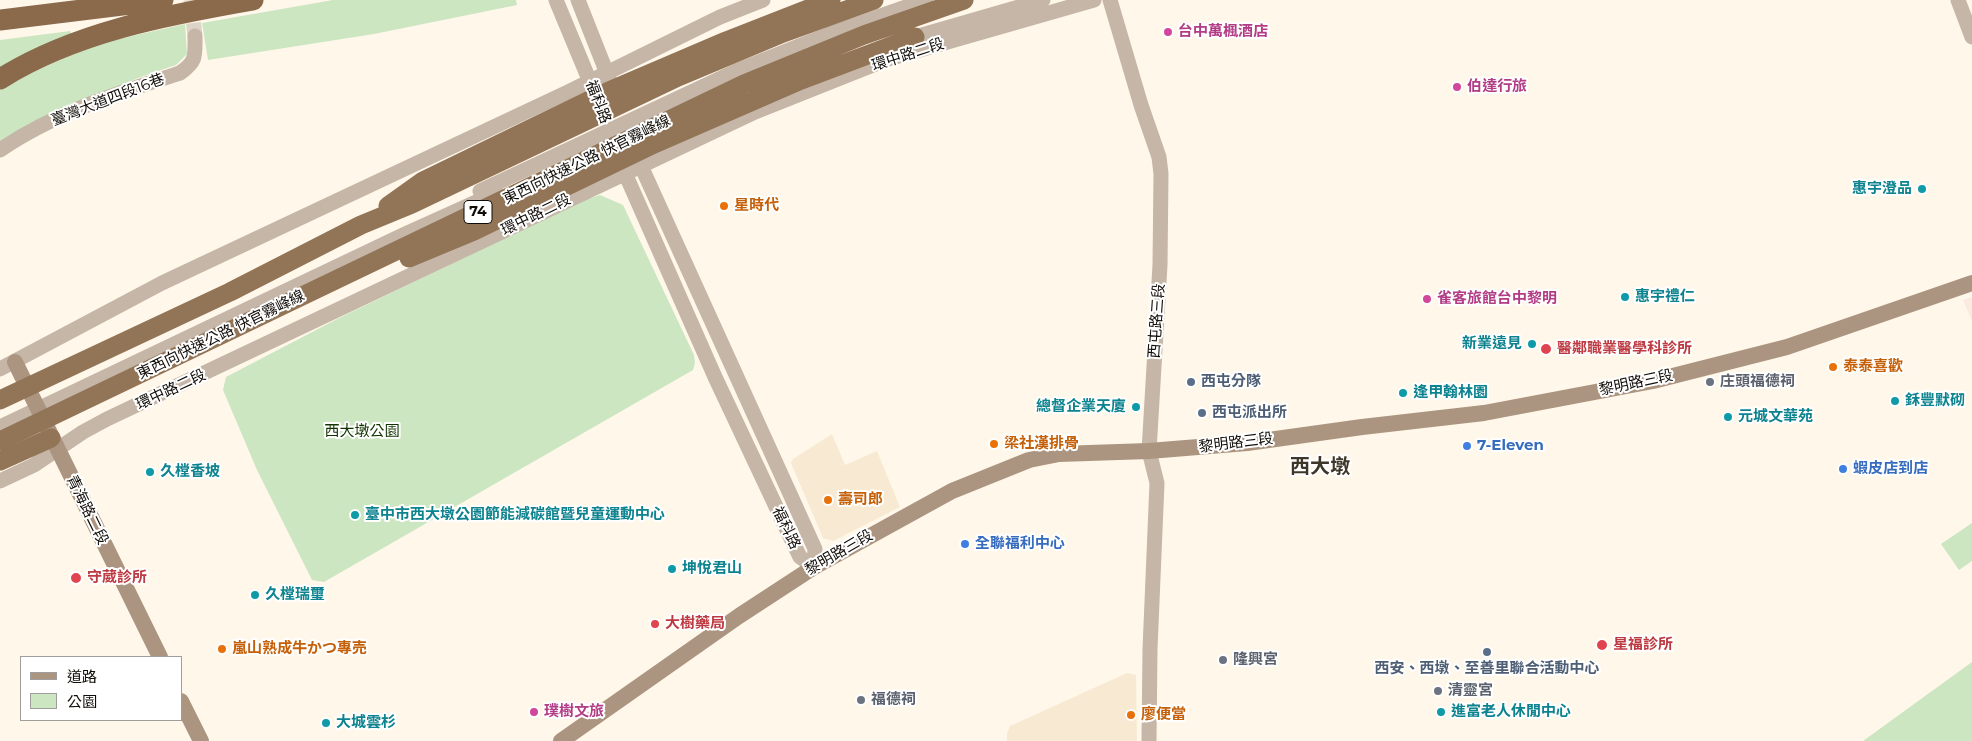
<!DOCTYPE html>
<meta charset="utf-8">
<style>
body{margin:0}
#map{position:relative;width:1972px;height:741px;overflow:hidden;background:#fff7e9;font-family:Montserrat,"Noto Sans TC",sans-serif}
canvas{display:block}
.legend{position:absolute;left:20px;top:656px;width:162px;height:65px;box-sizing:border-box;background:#fff;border:1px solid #9f9e9c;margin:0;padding:6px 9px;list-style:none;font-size:15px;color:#100c07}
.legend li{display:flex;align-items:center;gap:10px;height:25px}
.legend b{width:25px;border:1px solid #9f9e9c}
</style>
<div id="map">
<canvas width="1972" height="741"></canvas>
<ul class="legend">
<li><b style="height:6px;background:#ac9580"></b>道路</li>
<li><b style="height:14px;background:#cce6c2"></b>公園</li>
</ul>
</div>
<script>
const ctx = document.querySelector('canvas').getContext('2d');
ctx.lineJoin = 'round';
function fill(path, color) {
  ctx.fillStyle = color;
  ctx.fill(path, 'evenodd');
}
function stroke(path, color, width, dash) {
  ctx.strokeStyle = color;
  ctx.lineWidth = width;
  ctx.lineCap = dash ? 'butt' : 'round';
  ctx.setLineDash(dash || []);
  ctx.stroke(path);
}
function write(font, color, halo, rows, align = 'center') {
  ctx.font = font + ' Montserrat,"Noto Sans TC","Noto Sans JP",sans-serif';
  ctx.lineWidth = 4;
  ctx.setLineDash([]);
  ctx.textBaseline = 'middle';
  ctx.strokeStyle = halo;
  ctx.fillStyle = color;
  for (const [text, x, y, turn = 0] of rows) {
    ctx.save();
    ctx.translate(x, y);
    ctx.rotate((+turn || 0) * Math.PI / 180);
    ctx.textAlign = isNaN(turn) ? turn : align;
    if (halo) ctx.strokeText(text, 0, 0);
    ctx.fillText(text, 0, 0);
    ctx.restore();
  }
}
const built = new Path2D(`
 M 832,434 L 845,465 L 877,451 L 900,507 L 833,541 L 823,538 L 791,463 L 793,459 Z
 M 1127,673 L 1136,675 L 1137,741 L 1007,741 L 1007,733 L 1010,726 Z`);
const education = new Path2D(`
 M 1972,297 L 1972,321 L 1963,300 Z`);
const green = new Path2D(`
 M 333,0 L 516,0 L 517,5 L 374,34 L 208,60 L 202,23 Z
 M 185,24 L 187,54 L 176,65 L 138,78 L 82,102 L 0,143 L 0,87 L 92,45 Z
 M 70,31 L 73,38 L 0,71 L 0,40 Z
 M 600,195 L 623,205 L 694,355 L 695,363 L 693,370 L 324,582 L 312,580 L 257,470 L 223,390 L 226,377 L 339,318 L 584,200 Z
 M 1972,523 L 1972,561 L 1959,570 L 1941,544 Z
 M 1972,662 L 1972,741 L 1863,741 Z`);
const tertiaryTunnel = new Path2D(`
 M 191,0 L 195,36`);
const tertiary = new Path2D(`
 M 556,0 L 593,89
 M 578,0 L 610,81
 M 1110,0 L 1141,105 L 1159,157 L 1161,174 L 1160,265 L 1149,451 L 1157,483 L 1150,649 L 1149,741
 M 1958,0 L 1972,37
 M 915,37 L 1043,0
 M 0,150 C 54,113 118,93 180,73 C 197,61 195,56 195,36
 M 637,157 L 815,549 L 814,567
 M 621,164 L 715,377 L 787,530 L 800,557 L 814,567
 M 480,191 L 736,71 L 837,31 L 926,0
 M 0,369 L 162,283 L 568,92 L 720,17 L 763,0
 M 0,427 L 403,235 L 496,193
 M 0,481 L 34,465 L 83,432 L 107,419 L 755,112 L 888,59 L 1094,0`);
const secondary = new Path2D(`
 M 15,362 L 160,657
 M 181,701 L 201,741
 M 561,741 L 739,616 L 814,567 L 952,491 L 1029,460 L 1059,454 L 1149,451 L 1247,443 L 1362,427 L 1484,413 L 1653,381 L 1787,347 L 1972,283`);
const trunk = new Path2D(`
 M 0,461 L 51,438`);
const motorway = new Path2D(`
 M 0,20 L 163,0
 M 0,79 C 75,32 167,15 253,0`);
const trunkBridge = new Path2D(`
 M 388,206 L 423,181 L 602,94 L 726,41 L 831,0
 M 409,258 L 474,231 L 654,144 L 801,80 L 915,37
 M 0,400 L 230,292 L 361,225 L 412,204 L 678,77 L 783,33 L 874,0
 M 0,441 L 744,84 L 864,35 L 964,0`);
const markers = [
 [1168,32,5,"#d1479c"],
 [1457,87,5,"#d1479c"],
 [1922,189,5,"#0f9aa8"],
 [724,206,5,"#e8710a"],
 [1625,297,5,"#0f9aa8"],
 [1427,299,5,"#d1479c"],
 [1532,344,5,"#0f9aa8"],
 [1546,349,6,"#e0444e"],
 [1833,367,5,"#e8710a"],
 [1191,382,5,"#5c6f8a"],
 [1710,382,5,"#6b7280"],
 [1403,393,5,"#0f9aa8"],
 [1895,401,5,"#0f9aa8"],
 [1136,407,5,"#0f9aa8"],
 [1202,413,5,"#5c6f8a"],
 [1728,417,5,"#0f9aa8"],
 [994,444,5,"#e8710a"],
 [1467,446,5,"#3f7fe0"],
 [1843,469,5,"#3f7fe0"],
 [150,472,5,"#0f9aa8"],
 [828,500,5,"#e8710a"],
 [355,515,5,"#0f9aa8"],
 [965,544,5,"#3f7fe0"],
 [672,569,5,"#0f9aa8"],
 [76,578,6,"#e0444e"],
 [255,595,5,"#0f9aa8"],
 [655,624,5,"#e0444e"],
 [1602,645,6,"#e0444e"],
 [222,649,5,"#e8710a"],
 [1487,652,5,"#5c6f8a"],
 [1223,660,5,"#6b7280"],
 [1438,691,5,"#6b7280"],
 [861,700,5,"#6b7280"],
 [534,712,5,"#d1479c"],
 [1441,712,5,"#0f9aa8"],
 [1131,715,5,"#e8710a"],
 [326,723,5,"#0f9aa8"]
];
const shields = [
 [478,212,28]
];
const shieldNames = [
 ["74",478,212]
];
const hotelNames = [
 ["台中萬楓酒店",1178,32],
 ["伯達行旅",1467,87],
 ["雀客旅館台中黎明",1437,299],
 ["璞樹文旅",544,712]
];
const streetNames = [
 ["環中路二段",908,55,-18],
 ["臺灣大道四段16巷",108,100,-21],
 ["福科路",598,102,69],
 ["東西向快速公路 快官霧峰線",587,160,-26],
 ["環中路二段",536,215,-26],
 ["西屯路三段",1157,321,-86],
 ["東西向快速公路 快官霧峰線",221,335,-26],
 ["黎明路三段",1636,383,-12],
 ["環中路二段",171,390,-25],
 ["黎明路三段",1236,443,-7],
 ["青海路二段",87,510,64],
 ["福科路",786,528,64],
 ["黎明路三段",839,553,-30]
];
const cultureNames = [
 ["惠宇澄品",1912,189,"right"],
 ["惠宇禮仁",1635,297],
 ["新業遠見",1522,344,"right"],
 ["逢甲翰林園",1413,393],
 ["鉌豐默砌",1905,401],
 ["總督企業天廈",1126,407,"right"],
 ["元城文華苑",1738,417],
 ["久樘香坡",160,472],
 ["臺中市西大墩公園節能減碳館暨兒童運動中心",365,515],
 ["坤悅君山",682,569],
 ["久樘瑞璽",265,595],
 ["進富老人休閒中心",1451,712],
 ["大城雲杉",336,723]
];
const foodNames = [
 ["星時代",734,206],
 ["泰泰喜歡",1843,367],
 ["梁社漢排骨",1004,444],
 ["壽司郎",838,500],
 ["嵐山熟成牛かつ專売",232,649],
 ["廖便當",1141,715]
];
const healthNames = [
 ["醫鄰職業醫學科診所",1557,349],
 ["守葳診所",87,578],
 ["大樹藥局",665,624],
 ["星福診所",1613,645]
];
const serviceNames = [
 ["西屯分隊",1201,382],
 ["西屯派出所",1212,413],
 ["西安、西墩、至善里聯合活動中心",1487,669,"center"]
];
const worshipNames = [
 ["庄頭福德祠",1720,382],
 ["隆興宮",1233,660],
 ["清靈宮",1448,691],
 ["福德祠",871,700]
];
const parkNames = [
 ["西大墩公園",362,432]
];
const shopNames = [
 ["7-Eleven",1477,446],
 ["蝦皮店到店",1853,469],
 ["全聯福利中心",975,544]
];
const districtNames = [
 ["西大墩",1320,467]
];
fill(built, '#f8ead2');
fill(education, '#fce9e0');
fill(green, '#cce6c2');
stroke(tertiaryTunnel, '#dbd4c7', 15, [15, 8]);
stroke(tertiary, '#c5b6a7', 15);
stroke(secondary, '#ac9580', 16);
stroke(trunk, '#927457', 19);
stroke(motorway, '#8a6a4b', 21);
stroke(trunkBridge, '#927457', 19);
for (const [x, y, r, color] of markers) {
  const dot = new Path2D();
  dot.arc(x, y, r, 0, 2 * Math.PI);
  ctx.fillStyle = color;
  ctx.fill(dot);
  stroke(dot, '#fff', 2);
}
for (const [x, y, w] of shields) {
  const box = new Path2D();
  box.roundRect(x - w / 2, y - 11.5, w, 23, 4);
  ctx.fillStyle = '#fff';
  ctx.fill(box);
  stroke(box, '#100c07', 1);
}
write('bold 14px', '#100c07', null, shieldNames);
write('bold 15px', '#b23c85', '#fff', hotelNames, 'left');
write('15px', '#100c07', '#fff', streetNames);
write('bold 15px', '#0d838f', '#fff', cultureNames, 'left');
write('bold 15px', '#c56008', '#fff', foodNames, 'left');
write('bold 15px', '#be3a42', '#fff', healthNames, 'left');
write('bold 15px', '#4e5e75', '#fff', serviceNames, 'left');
write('bold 15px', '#5b616d', '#fff', worshipNames, 'left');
write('15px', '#113400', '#fff', parkNames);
write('bold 15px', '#366cbe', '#fff', shopNames, 'left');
write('bold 20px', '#3e3629', '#fff', districtNames);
</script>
